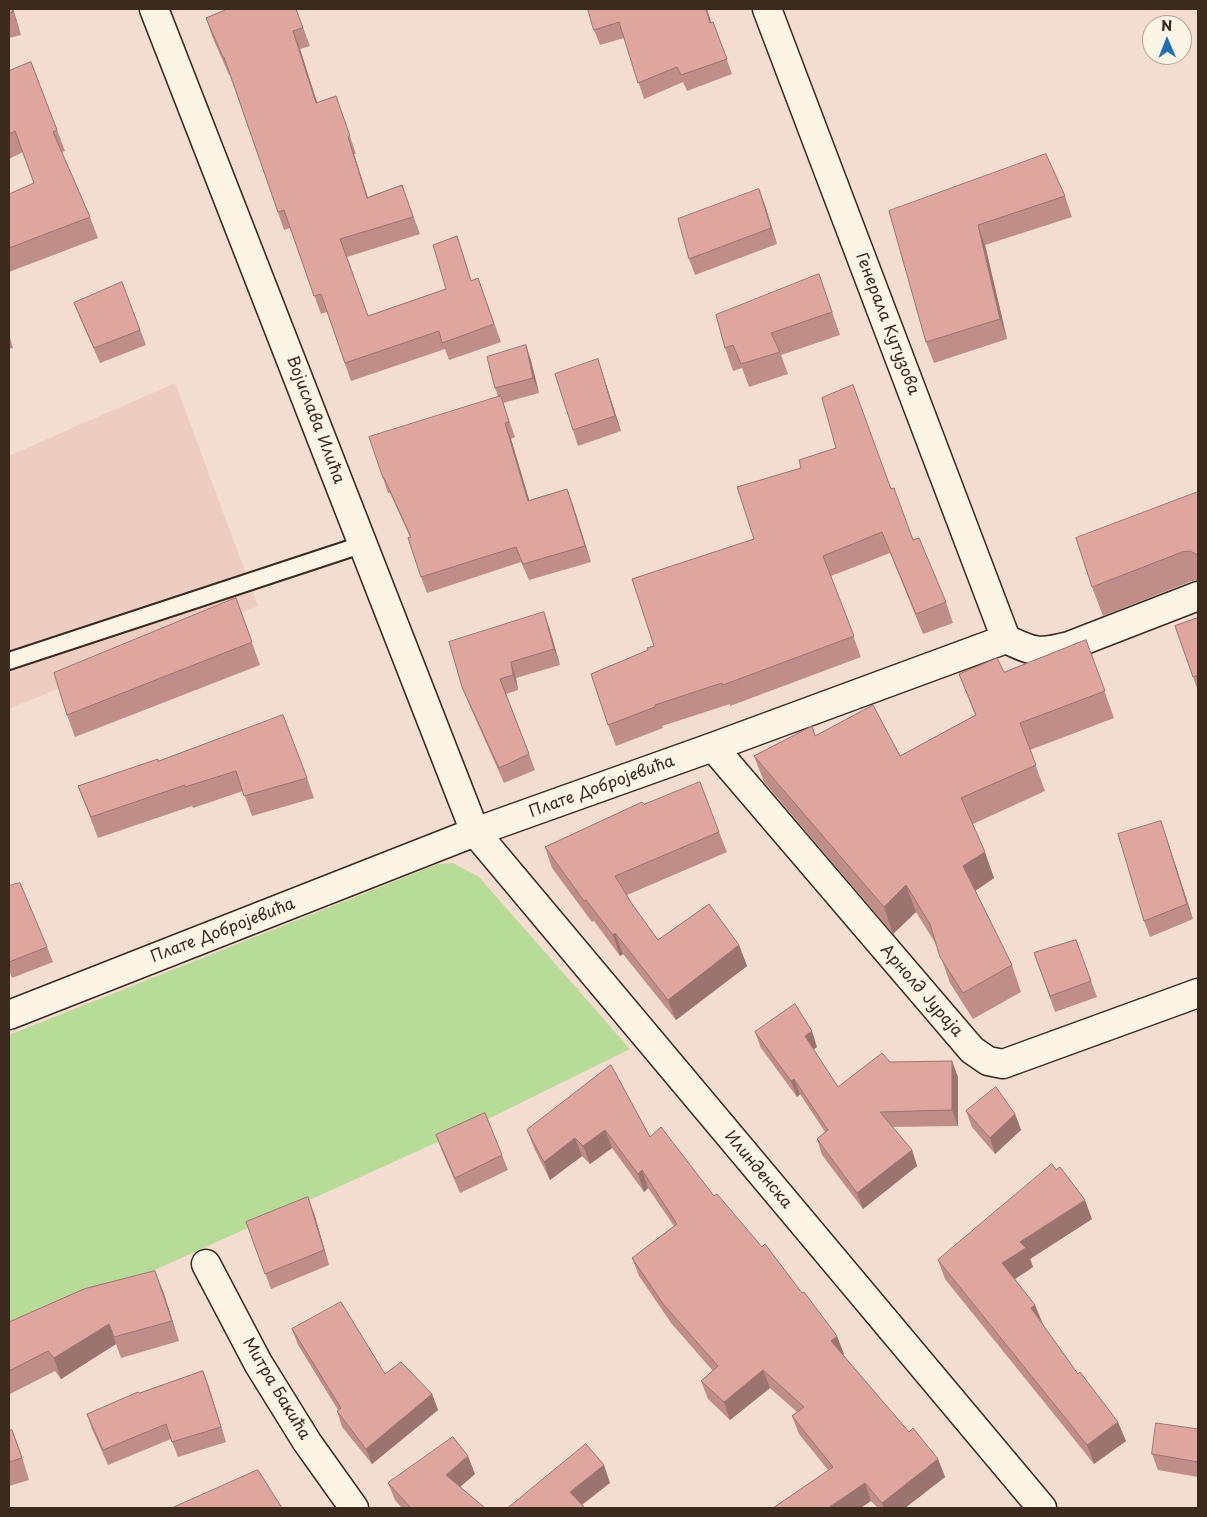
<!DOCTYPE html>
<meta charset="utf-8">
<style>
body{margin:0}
#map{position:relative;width:1207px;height:1517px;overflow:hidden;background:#f3ddd0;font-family:"Playpen Sans",sans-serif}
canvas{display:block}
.frame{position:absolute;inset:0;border:10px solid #3b2a1e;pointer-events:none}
.north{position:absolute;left:1142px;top:15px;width:50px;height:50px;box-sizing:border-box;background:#fcf5e5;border:1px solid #afa495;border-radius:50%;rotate:359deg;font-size:14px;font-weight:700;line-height:20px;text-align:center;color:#3b2a1e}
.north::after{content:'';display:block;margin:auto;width:18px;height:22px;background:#1f6fb2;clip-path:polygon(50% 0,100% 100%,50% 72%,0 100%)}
</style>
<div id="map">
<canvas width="1207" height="1517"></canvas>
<div class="frame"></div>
<div class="north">N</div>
</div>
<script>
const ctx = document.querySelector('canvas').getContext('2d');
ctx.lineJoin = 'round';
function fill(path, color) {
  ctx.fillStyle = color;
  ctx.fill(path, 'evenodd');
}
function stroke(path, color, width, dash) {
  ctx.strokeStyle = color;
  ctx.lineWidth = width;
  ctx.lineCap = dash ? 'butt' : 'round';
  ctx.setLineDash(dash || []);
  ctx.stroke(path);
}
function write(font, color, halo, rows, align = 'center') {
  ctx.font = font + ' "Playpen Sans",sans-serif';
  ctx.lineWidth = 4;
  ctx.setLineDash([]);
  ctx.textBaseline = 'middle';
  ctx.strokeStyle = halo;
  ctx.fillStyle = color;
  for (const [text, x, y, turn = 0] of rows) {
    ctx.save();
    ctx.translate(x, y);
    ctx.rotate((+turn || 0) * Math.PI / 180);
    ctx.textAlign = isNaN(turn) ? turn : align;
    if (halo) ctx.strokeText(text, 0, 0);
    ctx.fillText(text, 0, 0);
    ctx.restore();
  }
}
const built = new Path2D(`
 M 175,383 L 258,606 L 9,709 L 9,456 Z`);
const green = new Path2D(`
 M 453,863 L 479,877 L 630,1049 L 484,1121 L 9,1336 L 9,1035 L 438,864 Z`);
const service = new Path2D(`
 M 9,661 L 364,544`);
const minor = new Path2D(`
 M 154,9 L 475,832 L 1042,1508
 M 767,9 L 1006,639
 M 713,747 L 972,1050 L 988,1061 L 1003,1064 L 1198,993
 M 9,1015 L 475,832 L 713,747 L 1006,639 C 1033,652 1039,654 1069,646 L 1198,596
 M 206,1264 L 258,1363 L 307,1442 L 354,1508`);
const wall = new Path2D(`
 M 9,9 L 13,9 L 21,35 L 9,38 Z
 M 296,9 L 310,46 L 300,49 L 317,103 L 336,96 L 356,154 L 354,154 L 368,197 L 402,185 L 420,234 L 347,257 L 368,316 L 446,289 L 457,236 L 471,281 L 478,278 L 501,342 L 449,360 L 445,349 L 351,381 L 327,312 L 321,314 L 290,228 L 284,230 L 230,75 L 229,75 L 212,36 L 206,18 L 225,10 Z
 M 588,9 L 707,9 L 711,23 L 713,22 L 732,74 L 687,91 L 683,82 L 644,99 L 624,38 L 600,45 L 594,30 Z
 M 31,62 L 65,151 L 62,152 L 90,217 L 98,238 L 9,272 L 9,194 L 34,183 L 23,152 L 9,159 L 9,71 Z
 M 759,189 L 777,244 L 695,275 L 689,259 Z
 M 1065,196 L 1072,217 L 985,245 L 1007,339 L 934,363 L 926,342 L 889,211 Z
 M 122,282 L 146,345 L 100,363 L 80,318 L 74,303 Z
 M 827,297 L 840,335 L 781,355 L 788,374 L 749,387 L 742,368 L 733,371 L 725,348 Z
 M 9,334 L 13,348 L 9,349 Z
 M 526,345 L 531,361 L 539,393 L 503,403 L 515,437 L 511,439 L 529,500 L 567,489 L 591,562 L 529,580 L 521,562 L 427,593 L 421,577 L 410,537 L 390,493 L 388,493 L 383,478 L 498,396 L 495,388 Z
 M 598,359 L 621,431 L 578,446 L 573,430 Z
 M 891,489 L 913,540 L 946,602 L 953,623 L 923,634 L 890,553 L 831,576 L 861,657 L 730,706 L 730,704 L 662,726 L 663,728 L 616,746 L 608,725 L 648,650 L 654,646 L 754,539 Z
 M 1198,492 L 1198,581 L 1192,581 L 1103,616 L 1092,587 Z
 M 236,598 L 260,665 L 75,737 L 67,715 Z
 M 1198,618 L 1198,691 L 1175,626 Z
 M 549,627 L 560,665 L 516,678 L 518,690 L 506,694 L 535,770 L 504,783 L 468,702 L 462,687 Z
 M 1086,640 L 1114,718 L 1030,750 L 1045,791 L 973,824 L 994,878 L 975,891 L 1012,965 L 1021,992 L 973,1019 L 950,983 L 937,946 L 916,912 L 893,934 L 764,782 L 754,756 L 816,736 L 900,756 L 975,715 L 959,674 L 1004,672 Z
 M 158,761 L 307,778 L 314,798 L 252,816 L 243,791 L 193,808 L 192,806 L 98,838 L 78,786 Z
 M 644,804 L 719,832 L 727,852 L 627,895 L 632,904 L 658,940 L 739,945 L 747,966 L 676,1020 L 623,954 L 620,956 L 594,921 L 592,922 L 552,868 L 545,847 Z
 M 1166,836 L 1193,919 L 1150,937 L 1144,921 Z
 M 9,886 L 47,947 L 53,962 L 12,978 L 9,970 Z
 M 1076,940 L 1097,997 L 1055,1012 L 1034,953 Z
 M 755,1032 L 817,1047 L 813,1049 L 838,1087 L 890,1062 L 958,1077 L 958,1126 L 892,1127 L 912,1150 L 917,1166 L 863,1209 L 822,1155 L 817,1139 L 825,1132 L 800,1094 L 797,1097 L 761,1048 Z
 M 611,1065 L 650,1137 L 714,1196 L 844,1354 L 843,1355 L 909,1432 L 938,1459 L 945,1477 L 905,1508 L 878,1508 L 871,1501 L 828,1470 L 799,1434 L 792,1416 L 797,1412 L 770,1388 L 730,1420 L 708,1399 L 701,1381 L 713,1371 L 671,1323 L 639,1276 L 632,1258 L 674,1226 L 648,1188 L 644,1192 L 612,1148 L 590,1164 L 582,1156 L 550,1180 L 534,1148 L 527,1130 Z
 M 966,1111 L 1015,1114 L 1021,1130 L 995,1154 L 972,1127 Z
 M 436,1135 L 502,1155 L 508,1170 L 460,1193 L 442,1151 Z
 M 314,1213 L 329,1265 L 271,1289 L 246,1222 Z
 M 1092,1219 L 1030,1259 L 1033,1267 L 1015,1279 L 1042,1324 L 1126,1441 L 1094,1464 L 945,1279 L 938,1260 Z
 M 163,1291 L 179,1341 L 121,1358 L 116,1344 L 61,1379 L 55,1371 L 10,1394 L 9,1392 L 9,1322 Z
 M 292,1329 L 385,1374 L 432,1394 L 438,1410 L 372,1464 L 342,1427 L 337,1411 L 338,1410 L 298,1345 Z
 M 203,1371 L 226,1442 L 178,1457 L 171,1439 L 108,1465 L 92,1429 L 87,1414 L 139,1393 Z
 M 1198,1429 L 1198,1477 L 1158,1470 L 1152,1454 Z
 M 9,1431 L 20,1451 L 29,1480 L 9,1486 Z
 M 475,1474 L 460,1487 L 485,1508 L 402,1508 L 395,1500 L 388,1483 Z`);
const shadedWall = new Path2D(`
 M 12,9 L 13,9 L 21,35 Z
 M 706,9 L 707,9 L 716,38 L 710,23 Z
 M 293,31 L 300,49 L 323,121 L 316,103 Z
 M 348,137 L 354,154 L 373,216 L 367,198 Z
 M 759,189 L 765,205 L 777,244 L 771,228 Z
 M 978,225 L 985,245 L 1007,339 L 1000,319 Z
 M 457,236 L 463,254 L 477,299 L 471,281 Z
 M 526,345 L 531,361 L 539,393 L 533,378 Z
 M 598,359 L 603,375 L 621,431 L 615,416 Z
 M 505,423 L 511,439 L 534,516 L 528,501 Z
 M 567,489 L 573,505 L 591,562 L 585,546 Z
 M 544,612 L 549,627 L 560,665 L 554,649 Z
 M 511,662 L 516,678 L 518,690 L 513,675 Z
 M 1161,821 L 1166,836 L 1193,919 L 1187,904 Z
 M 985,852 L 994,878 L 972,893 L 963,866 Z
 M 906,885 L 916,912 L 893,934 L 884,907 Z
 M 615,933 L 623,954 L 620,956 L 613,935 Z
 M 739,945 L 747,966 L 676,1020 L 668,1000 Z
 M 812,1031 L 817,1047 L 810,1052 L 805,1036 Z
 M 952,1061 L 958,1077 L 958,1126 L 952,1110 Z
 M 794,1079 L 800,1094 L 797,1097 L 791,1081 Z
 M 1015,1114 L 1021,1130 L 995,1154 L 990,1138 Z
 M 605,1130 L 612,1148 L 590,1164 L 583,1146 Z
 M 575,1138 L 582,1156 L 550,1180 L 544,1162 Z
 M 912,1150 L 917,1166 L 863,1209 L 857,1193 Z
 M 642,1170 L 648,1188 L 644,1192 L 638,1174 Z
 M 308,1197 L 314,1213 L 329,1265 L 324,1250 Z
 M 1085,1200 L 1092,1219 L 1030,1259 L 1033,1267 L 1009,1283 L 1002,1263 L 1020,1242 Z
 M 155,1271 L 163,1291 L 179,1341 L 172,1321 Z
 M 1035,1305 L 1043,1324 L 1031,1308 Z
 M 109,1324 L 116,1344 L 61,1379 L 54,1358 Z
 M 837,1336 L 844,1354 L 838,1359 L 831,1341 Z
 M 763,1370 L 770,1388 L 730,1420 L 724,1402 Z
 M 203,1371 L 209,1387 L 226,1442 L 221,1427 Z
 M 432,1394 L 438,1410 L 372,1464 L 366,1449 Z
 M 1118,1422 L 1126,1441 L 1094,1464 L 1087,1445 Z
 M 12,1430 L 20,1451 L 29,1480 L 22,1458 Z
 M 468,1456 L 475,1474 L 453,1493 L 446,1475 Z
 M 938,1459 L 945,1477 L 905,1508 L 884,1508 L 882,1503 Z
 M 604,1465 L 610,1483 L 578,1508 L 570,1492 Z
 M 865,1483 L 871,1501 L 861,1508 L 828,1508 Z`);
const building = new Path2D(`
 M 9,9 L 12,9 L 13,12 L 9,13 Z
 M 225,9 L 296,9 L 303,28 L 293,31 L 316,103 L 336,96 L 350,136 L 348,137 L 367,198 L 402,185 L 413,217 L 340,239 L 368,316 L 446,289 L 433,245 L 457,236 L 471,281 L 478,278 L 494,324 L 442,343 L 439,331 L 345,363 L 321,294 L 314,296 L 284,210 L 278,212 L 224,57 L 223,57 L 206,18 L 225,10 Z
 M 588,9 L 706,9 L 710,23 L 713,22 L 727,59 L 681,75 L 677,67 L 638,83 L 619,22 L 594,30 Z
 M 31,62 L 57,130 L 53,132 L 90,217 L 9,248 L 9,194 L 34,183 L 15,131 L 9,134 L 9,71 Z
 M 1046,154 L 1065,196 L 978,225 L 1000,319 L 926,342 L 889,211 Z
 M 759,189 L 771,228 L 689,259 L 678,219 Z
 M 819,274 L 832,312 L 771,333 L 780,352 L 741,364 L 733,345 L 725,348 L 716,315 Z
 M 122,282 L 140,330 L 94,348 L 74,303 Z
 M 526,345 L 533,378 L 495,388 L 487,357 Z
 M 598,359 L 615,416 L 573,430 L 555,374 Z
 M 853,385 L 891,489 L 894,488 L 913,540 L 919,538 L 946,602 L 916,614 L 882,532 L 823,556 L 854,636 L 723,685 L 722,683 L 655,705 L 655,707 L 608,725 L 591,674 L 648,650 L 647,648 L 654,646 L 632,579 L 754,539 L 737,487 L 801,468 L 799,460 L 836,448 L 822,398 Z
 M 501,396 L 509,422 L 505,423 L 528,501 L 567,489 L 585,546 L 523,564 L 516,547 L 421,577 L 408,538 L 411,537 L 384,478 L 383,478 L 369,437 Z
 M 1198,492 L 1198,555 L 1190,551 L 1182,552 L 1092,587 L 1076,538 Z
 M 236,598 L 252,642 L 67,715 L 54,673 Z
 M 544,612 L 554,649 L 511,662 L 513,675 L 500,679 L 529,754 L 499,768 L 462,687 L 449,642 Z
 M 1198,618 L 1198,675 L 1193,677 L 1175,626 Z
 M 1086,640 L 1105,691 L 1020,723 L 1036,765 L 961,798 L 985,852 L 963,866 L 1012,965 L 963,993 L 940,957 L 930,924 L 906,885 L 884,907 L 754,756 L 812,726 L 815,736 L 873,705 L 900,756 L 976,715 L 959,674 L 997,658 L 1004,672 Z
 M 283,715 L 307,778 L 244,796 L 236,771 L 185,787 L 185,785 L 91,817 L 78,786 L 158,759 L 158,761 Z
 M 700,782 L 719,832 L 615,876 L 632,904 L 658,940 L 709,904 L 739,945 L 668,1000 L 615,933 L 613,935 L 586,900 L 584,901 L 545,847 L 642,802 L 644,804 Z
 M 1161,821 L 1187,904 L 1144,921 L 1118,834 Z
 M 20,883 L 47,947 L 9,962 L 9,886 Z
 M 1076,940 L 1091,981 L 1050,996 L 1034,953 Z
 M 795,1004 L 812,1031 L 805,1036 L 838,1087 L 882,1053 L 890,1062 L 952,1061 L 952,1110 L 880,1112 L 912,1150 L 857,1193 L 817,1139 L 828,1130 L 794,1079 L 791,1081 L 755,1032 Z
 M 611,1065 L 650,1137 L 661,1127 L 714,1196 L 717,1194 L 762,1247 L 765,1244 L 802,1293 L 804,1292 L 837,1336 L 831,1341 L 909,1432 L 913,1428 L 938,1459 L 882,1503 L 865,1483 L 828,1508 L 773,1508 L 833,1467 L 792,1416 L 804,1407 L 763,1370 L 724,1402 L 701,1381 L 718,1366 L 664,1305 L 632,1258 L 677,1224 L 642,1170 L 638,1174 L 605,1130 L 583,1146 L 575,1138 L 544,1162 L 527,1130 Z
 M 996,1087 L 1015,1114 L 990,1138 L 966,1111 Z
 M 485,1113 L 502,1155 L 455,1178 L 436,1135 Z
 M 1052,1164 L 1056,1170 L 1060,1167 L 1085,1200 L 1020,1242 L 1026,1248 L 1002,1263 L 1035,1305 L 1031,1308 L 1078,1374 L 1080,1372 L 1118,1422 L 1087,1445 L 938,1260 Z
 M 308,1197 L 324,1250 L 265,1274 L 246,1222 Z
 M 155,1271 L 172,1321 L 114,1337 L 109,1324 L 54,1358 L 48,1351 L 9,1371 L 9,1322 L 84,1289 Z
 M 341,1302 L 385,1374 L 401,1362 L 432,1394 L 366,1449 L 337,1411 L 341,1408 L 292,1329 Z
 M 203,1371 L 221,1427 L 172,1442 L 166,1424 L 103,1450 L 87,1414 L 138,1392 L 139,1393 Z
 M 1156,1423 L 1198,1429 L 1198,1462 L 1152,1454 Z
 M 12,1430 L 22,1458 L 9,1462 L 9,1431 Z
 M 453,1437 L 468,1456 L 446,1475 L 485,1508 L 411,1508 L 388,1483 Z
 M 586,1444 L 604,1465 L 570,1492 L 585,1508 L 508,1508 Z
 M 258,1470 L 282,1508 L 172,1508 Z`);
const streetNames = [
 ["Генерала Кутузова",887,324,69],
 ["Војислава Илића",315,420,69],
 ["Плате Добројевића",602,787,-20],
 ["Плате Добројевића",223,931,-21],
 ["Арнолд Јураја",921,991,49],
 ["Илинденска",758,1170,50],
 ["Митра Бакића",276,1389,59]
];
fill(built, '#edccc1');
fill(green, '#b7dc97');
stroke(service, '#3b2a1e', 20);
stroke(minor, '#3b2a1e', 31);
stroke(service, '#fcf5e5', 16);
stroke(minor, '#fcf5e5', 28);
fill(wall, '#c08e89');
fill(shadedWall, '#9c746f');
fill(building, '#dfa59f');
stroke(building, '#9c746f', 1);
write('16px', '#3b2a1e', '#fcf5e5', streetNames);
</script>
